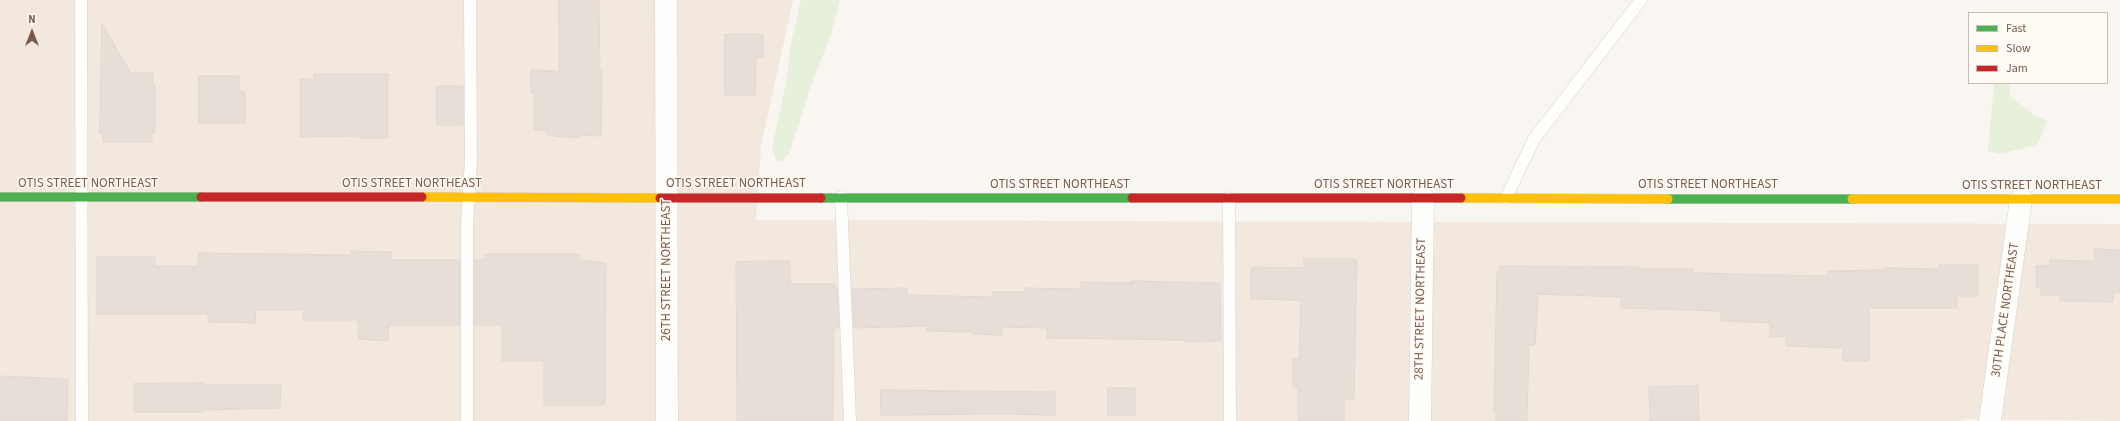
<!DOCTYPE html>
<style>
body{margin:0}
#map{position:relative;width:2120px;height:421px;overflow:hidden;background:#f9f5f0;font-family:"Source Sans 3",sans-serif}
canvas{display:block}
.legend{position:absolute;left:1968px;top:12px;width:140px;height:72px;box-sizing:border-box;background:#fffaf3;border:1px solid #cabbb1;margin:0;padding:5px 7px;list-style:none;font-size:12px;color:#7a5c4d}
.legend li{display:flex;align-items:center;gap:8px;height:20px}
.legend b{width:20px;border:1px solid #cabbb1}
.north{position:absolute;left:12px;top:12px;width:40px;height:40px;-webkit-text-stroke:3px #fffaf3;paint-order:stroke;rotate:0deg;font-size:11px;font-weight:700;line-height:16px;text-align:center;color:#7a5c4d}
.north::after{content:'';display:block;margin:auto;width:14px;height:18px;background:#7a5c4d;clip-path:polygon(50% 0,100% 100%,50% 72%,0 100%)}
</style>
<div id="map">
<canvas width="2120" height="421"></canvas>
<ul class="legend">
<li><b style="height:5px;background:#4caf50"></b>Fast</li>
<li><b style="height:5px;background:#ffc107"></b>Slow</li>
<li><b style="height:5px;background:#c62828"></b>Jam</li>
</ul>
<div class="north">N</div>
</div>
<script>
const ctx = document.querySelector('canvas').getContext('2d');
ctx.lineJoin = 'round';
function fill(path, color) {
  ctx.fillStyle = color;
  ctx.fill(path, 'evenodd');
}
function stroke(path, color, width, dash) {
  ctx.strokeStyle = color;
  ctx.lineWidth = width;
  ctx.lineCap = dash ? 'butt' : 'round';
  ctx.setLineDash(dash || []);
  ctx.stroke(path);
}
function write(font, color, halo, rows, align = 'center') {
  ctx.font = font + ' "Source Sans 3",sans-serif';
  ctx.lineWidth = 3;
  ctx.setLineDash([]);
  ctx.textBaseline = 'middle';
  ctx.strokeStyle = halo;
  ctx.fillStyle = color;
  for (const [text, x, y, turn = 0] of rows) {
    ctx.save();
    ctx.translate(x, y);
    ctx.rotate((+turn || 0) * Math.PI / 180);
    ctx.textAlign = isNaN(turn) ? turn : align;
    if (halo) ctx.strokeText(text, 0, 0);
    ctx.fillText(text, 0, 0);
    ctx.restore();
  }
}
const residential = new Path2D(`
 M 0,0 L 793,0 L 761,146 L 756,220 L 2120,224 L 2120,421 L 1963,419 L 1962,421 L 0,421 Z`);
const green = new Path2D(`
 M 801,0 L 840,0 L 831,35 L 813,80 L 789,154 L 781,161 L 776,161 L 772,147 L 787,79 L 790,48 Z
 M 1994,83 L 2009,83 L 2010,96 L 2034,115 L 2047,121 L 2038,144 L 2002,154 L 1988,151 Z`);
const building = new Path2D(`
 M 559,0 L 599,0 L 600,71 L 602,71 L 601,136 L 579,135 L 579,138 L 554,136 L 554,135 L 547,135 L 547,130 L 534,130 L 534,93 L 531,93 L 531,70 L 559,71 Z
 M 102,24 L 131,73 L 153,73 L 153,86 L 155,86 L 155,133 L 152,133 L 152,142 L 103,142 L 103,133 L 100,133 Z
 M 725,34 L 763,34 L 763,57 L 756,57 L 755,95 L 725,95 Z
 M 314,74 L 388,74 L 388,138 L 360,138 L 360,136 L 300,137 L 300,79 L 314,79 Z
 M 199,76 L 239,76 L 239,91 L 245,91 L 245,123 L 199,123 Z
 M 437,86 L 463,86 L 463,125 L 437,125 Z
 M 2095,249 L 2120,250 L 2120,292 L 2114,292 L 2113,302 L 2060,301 L 2060,295 L 2041,295 L 2041,288 L 2036,288 L 2036,266 L 2050,265 L 2050,260 L 2092,261 L 2094,260 Z
 M 351,251 L 391,252 L 391,260 L 460,260 L 460,325 L 389,325 L 388,341 L 358,339 L 358,320 L 303,320 L 303,310 L 256,310 L 255,323 L 208,322 L 208,314 L 97,314 L 97,257 L 155,257 L 155,266 L 198,266 L 198,253 L 351,255 Z
 M 485,254 L 579,254 L 579,260 L 606,263 L 605,405 L 544,405 L 544,361 L 502,361 L 502,325 L 474,325 L 474,260 L 485,260 Z
 M 1304,259 L 1357,259 L 1354,399 L 1344,399 L 1344,421 L 1298,421 L 1298,387 L 1293,387 L 1293,359 L 1299,359 L 1301,300 L 1251,299 L 1251,267 L 1304,268 Z
 M 790,261 L 790,284 L 835,284 L 835,289 L 837,289 L 839,328 L 834,328 L 833,421 L 737,421 L 736,262 Z
 M 1939,265 L 1978,265 L 1978,296 L 1957,296 L 1957,308 L 1869,308 L 1869,361 L 1843,361 L 1843,348 L 1786,346 L 1786,336 L 1770,337 L 1770,323 L 1721,321 L 1721,311 L 1621,308 L 1621,297 L 1538,294 L 1535,345 L 1529,345 L 1527,421 L 1496,421 L 1496,413 L 1494,413 L 1497,271 L 1499,271 L 1499,266 L 1638,267 L 1638,269 L 1693,269 L 1693,273 L 1828,276 L 1828,271 L 1885,270 L 1885,268 L 1939,269 Z
 M 1131,281 L 1220,283 L 1221,341 L 1185,342 L 1185,340 L 1047,338 L 1047,328 L 1002,327 L 1002,335 L 974,334 L 974,332 L 927,331 L 927,326 L 854,328 L 852,289 L 907,288 L 907,295 L 993,297 L 993,292 L 1025,292 L 1025,288 L 1081,289 L 1081,282 L 1131,283 Z
 M 0,376 L 68,379 L 67,421 L 0,421 Z
 M 203,383 L 203,385 L 281,385 L 280,408 L 203,410 L 203,412 L 134,412 L 134,384 Z
 M 1698,386 L 1699,421 L 1650,421 L 1649,387 Z
 M 1108,388 L 1135,388 L 1135,415 L 1108,415 Z
 M 881,390 L 1055,392 L 1055,415 L 1004,414 L 881,415 Z`);
const lane = new Path2D(`
 M 81,0 L 82,421
 M 841,197 L 850,421
 M 1229,198 L 1230,421
 M 1506,198 L 1534,139 L 1641,0
 M 467,421 L 467,224 L 471,160 L 470,0`);
const street = new Path2D(`
 M 666,0 L 667,421
 M 1420,421 L 1423,198
 M 1990,421 L 2021,199`);
const fast = new Path2D(`
 M 0,197 L 201,197
 M 821,198 L 1132,198
 M 1668,199 L 1852,199`);
const slow = new Path2D(`
 M 422,197 L 660,198
 M 1461,198 L 1668,199
 M 1852,199 L 2120,199`);
const jam = new Path2D(`
 M 201,197 L 422,197
 M 660,198 L 821,198
 M 1132,198 L 1461,198`);
const streetNames = [
 ["OTIS STREET NORTHEAST",88,184],
 ["OTIS STREET NORTHEAST",412,184],
 ["OTIS STREET NORTHEAST",736,184],
 ["OTIS STREET NORTHEAST",1060,185],
 ["OTIS STREET NORTHEAST",1384,185],
 ["OTIS STREET NORTHEAST",1708,185],
 ["OTIS STREET NORTHEAST",2032,186],
 ["26TH STREET NORTHEAST",667,270,-90],
 ["28TH STREET NORTHEAST",1421,309,-89],
 ["30TH PLACE NORTHEAST",2006,310,-82]
];
fill(residential, '#f2e8de');
fill(green, '#e7f0db');
fill(building, '#e6ded7');
stroke(building, '#e2d8d2', 1);
stroke(lane, '#d7d1cb', 13);
stroke(street, '#d7d1cb', 23);
stroke(fast, '#d9d2cb', 10);
stroke(slow, '#d9d2cb', 10);
stroke(jam, '#d9d2cb', 10);
stroke(lane, '#fefefd', 12);
stroke(street, '#fefefd', 22);
stroke(fast, '#4caf50', 9);
stroke(slow, '#ffc107', 9);
stroke(jam, '#c62828', 9);
write('13px', '#7a5c4d', '#fffaf3', streetNames);
</script>
